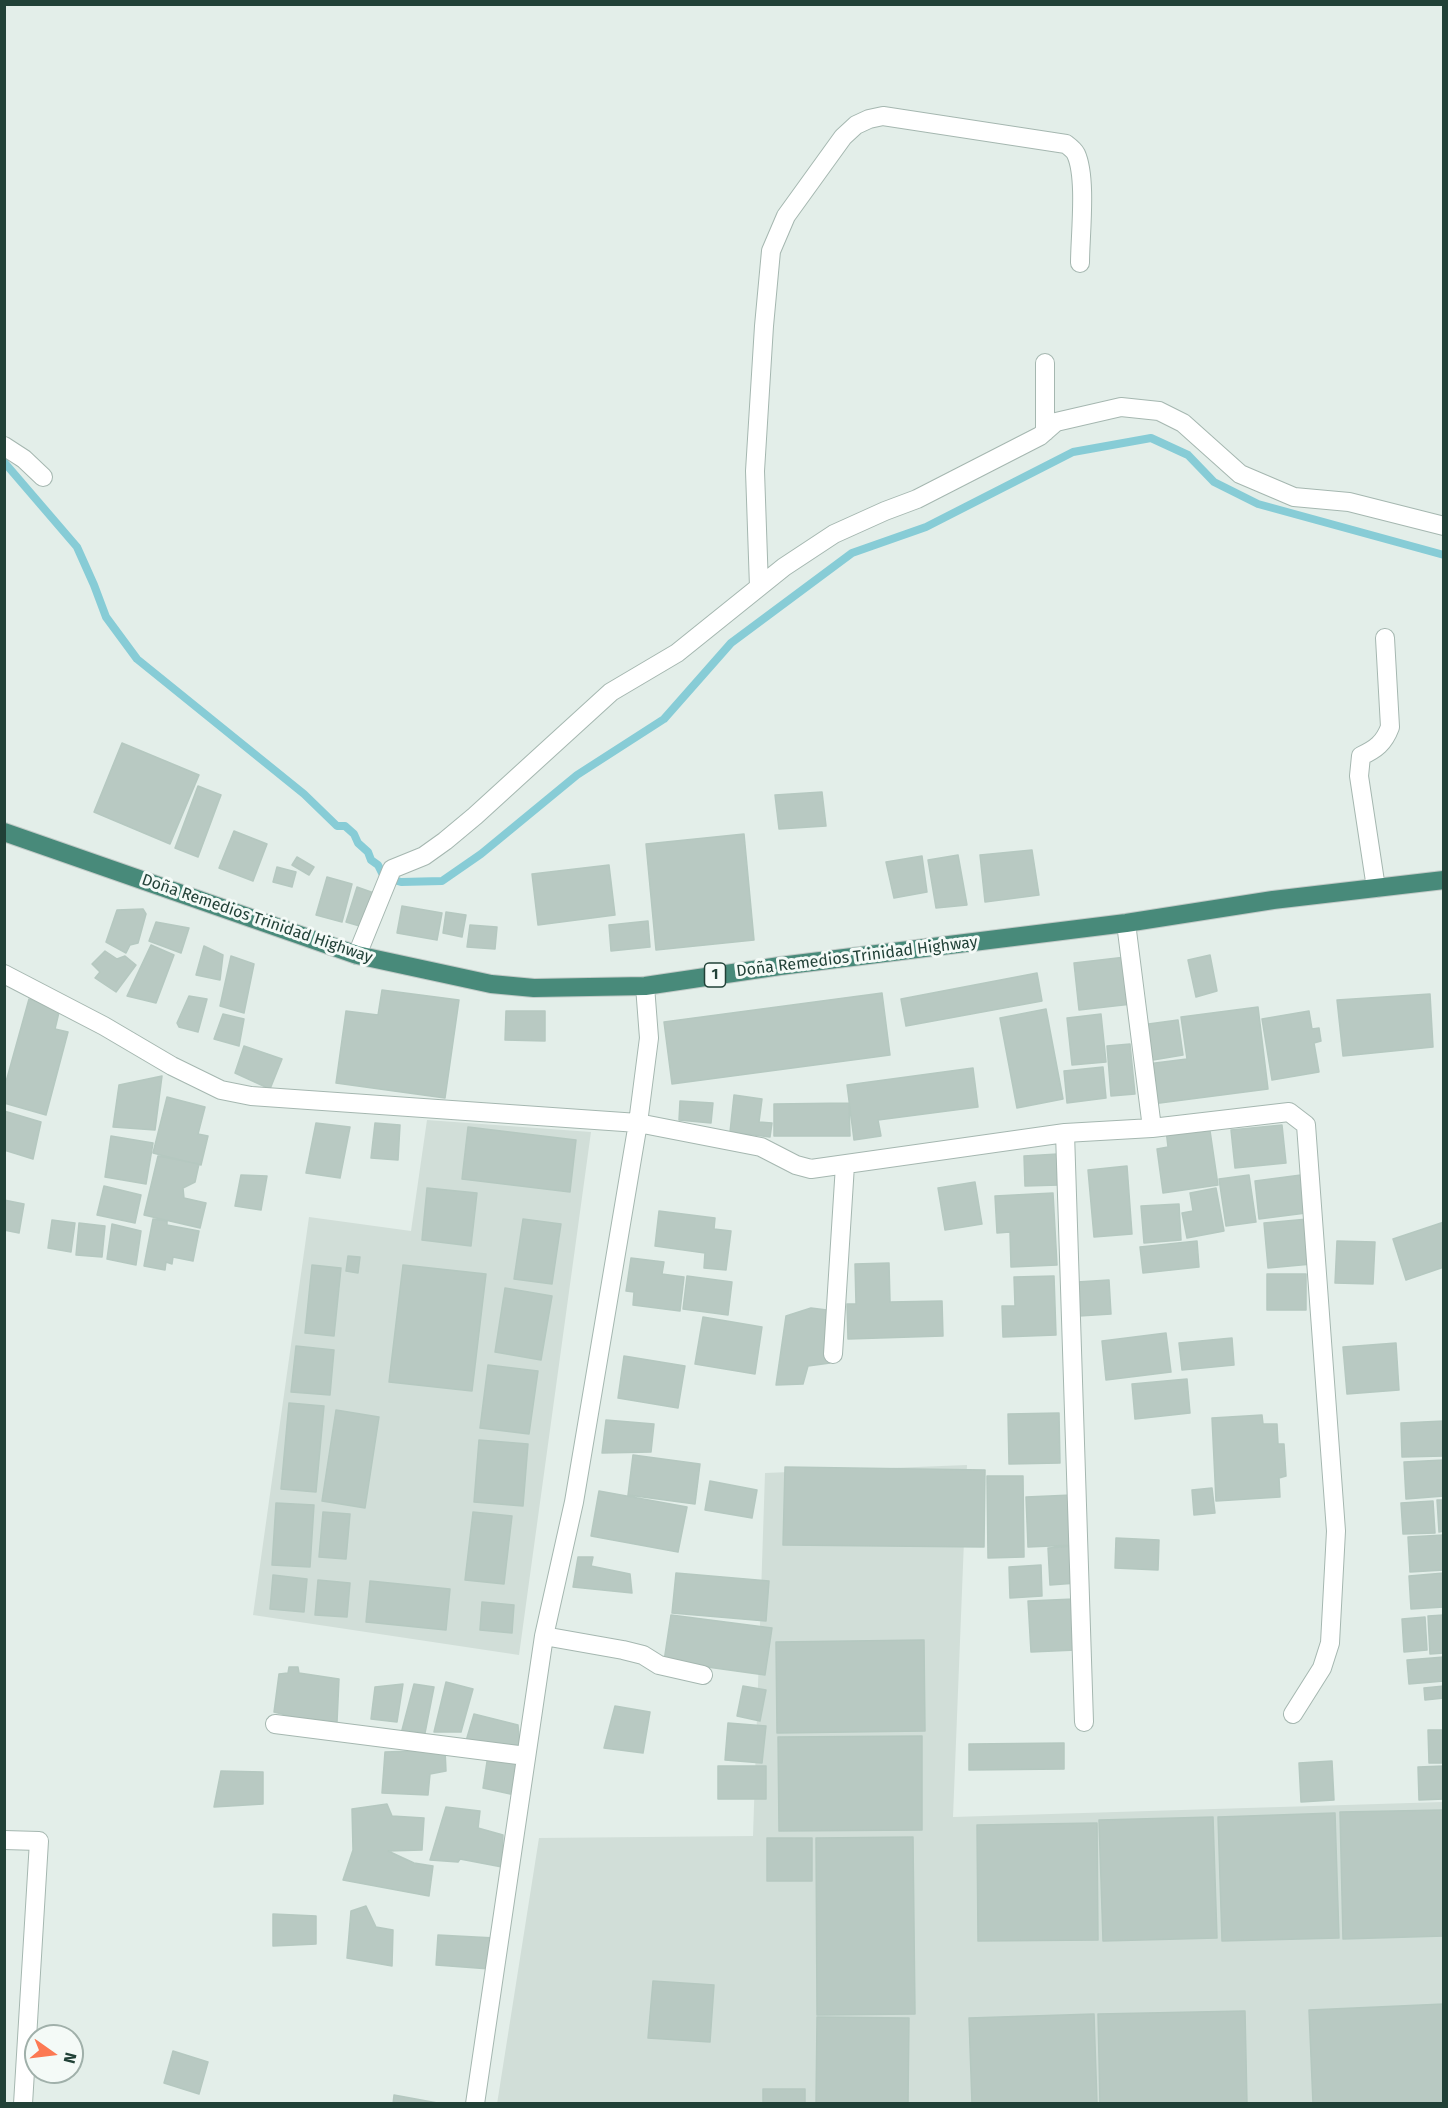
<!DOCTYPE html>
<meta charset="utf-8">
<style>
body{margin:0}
#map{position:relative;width:1448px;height:2108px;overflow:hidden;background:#e3eee9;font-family:"Fira Sans",sans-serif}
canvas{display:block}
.frame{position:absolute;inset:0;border:6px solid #214137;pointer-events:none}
.north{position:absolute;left:24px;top:2024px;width:60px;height:60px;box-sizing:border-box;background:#f4faf7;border:2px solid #a0b0aa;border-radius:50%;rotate:104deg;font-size:16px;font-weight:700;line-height:24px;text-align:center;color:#214137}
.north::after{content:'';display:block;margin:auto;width:21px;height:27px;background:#fc7953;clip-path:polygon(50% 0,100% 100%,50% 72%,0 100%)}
</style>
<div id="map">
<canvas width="1448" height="2108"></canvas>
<div class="frame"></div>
<div class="north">N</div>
</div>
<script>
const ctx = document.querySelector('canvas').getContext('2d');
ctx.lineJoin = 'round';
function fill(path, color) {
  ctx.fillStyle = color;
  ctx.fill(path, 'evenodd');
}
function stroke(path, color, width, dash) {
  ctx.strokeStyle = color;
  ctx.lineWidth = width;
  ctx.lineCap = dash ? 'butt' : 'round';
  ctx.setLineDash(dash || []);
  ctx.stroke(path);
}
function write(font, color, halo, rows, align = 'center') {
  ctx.font = font + ' "Fira Sans",sans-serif';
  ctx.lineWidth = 6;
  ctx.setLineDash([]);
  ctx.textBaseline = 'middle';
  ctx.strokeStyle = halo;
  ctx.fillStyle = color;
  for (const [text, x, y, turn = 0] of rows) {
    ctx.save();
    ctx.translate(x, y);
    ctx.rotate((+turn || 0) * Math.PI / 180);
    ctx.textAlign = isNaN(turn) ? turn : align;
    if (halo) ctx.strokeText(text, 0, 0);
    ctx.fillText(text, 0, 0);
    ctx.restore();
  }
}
const built = new Path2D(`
 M 427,1120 L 591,1132 L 519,1655 L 253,1615 L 309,1217 L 411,1231 Z
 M 967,1465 L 953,1817 L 1443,1802 L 1443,2103 L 497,2104 L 539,1838 L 753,1836 L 765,1473 Z`);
const stream = new Path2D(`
 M 4,462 L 77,547 L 94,585 L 106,617 L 137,659 L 304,794 L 337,826 L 345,826 L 354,834 L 358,843 L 368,852 L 371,860 L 378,865 L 384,877 L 401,882 L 442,881 L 481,854 L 577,775 L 664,719 L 731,643 L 852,553 L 926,527 L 1073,452 L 1151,438 L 1188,455 L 1214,482 L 1258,504 L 1444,555`);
const building = new Path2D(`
 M 122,743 L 199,775 L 170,844 L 94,812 Z
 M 198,786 L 221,795 L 198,857 L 175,848 Z
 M 822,792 L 826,826 L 779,829 L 775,795 Z
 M 234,831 L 267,844 L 253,881 L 219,868 Z
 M 744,834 L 754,940 L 656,950 L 646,844 Z
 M 1032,850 L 1039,895 L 985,902 L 980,855 Z
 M 958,855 L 967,905 L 936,908 L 928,860 Z
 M 922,856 L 927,892 L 894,898 L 886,862 Z
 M 297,857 L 314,867 L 309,875 L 292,865 Z
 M 609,865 L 615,915 L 538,925 L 532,874 Z
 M 277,867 L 296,872 L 292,887 L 273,882 Z
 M 327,877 L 352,884 L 342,922 L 316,915 Z
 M 357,887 L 374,893 L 363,927 L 346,922 Z
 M 402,906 L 442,913 L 437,940 L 397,933 Z
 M 143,909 L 146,914 L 138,943 L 130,945 L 126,953 L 106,942 L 117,910 Z
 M 446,912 L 466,915 L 462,937 L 443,933 Z
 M 648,921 L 650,947 L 611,951 L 609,925 Z
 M 156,922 L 189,928 L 181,953 L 149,941 Z
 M 470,925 L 497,927 L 495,949 L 467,947 Z
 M 151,945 L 174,955 L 156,1003 L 127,996 Z
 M 204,946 L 223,955 L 220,980 L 196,975 Z
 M 105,951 L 117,959 L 125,956 L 136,965 L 116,992 L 95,978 L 100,972 L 92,964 Z
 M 1210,955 L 1217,991 L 1196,997 L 1188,960 Z
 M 231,956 L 254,964 L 244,1013 L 220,1006 Z
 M 1126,957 L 1132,1004 L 1079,1010 L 1074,963 Z
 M 1037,973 L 1042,1001 L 906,1026 L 901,999 Z
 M 382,990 L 459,1000 L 445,1098 L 336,1083 L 346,1011 L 378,1015 Z
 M 882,993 L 890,1055 L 672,1084 L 664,1022 Z
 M 1430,994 L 1433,1047 L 1343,1056 L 1337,1000 Z
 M 189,996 L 207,999 L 198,1032 L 179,1027 L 177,1023 Z
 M 29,999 L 60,1008 L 55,1029 L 68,1032 L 46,1115 L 4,1103 L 4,1089 Z
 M 1258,1007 L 1268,1089 L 1152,1104 L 1147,1064 L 1187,1059 L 1181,1017 Z
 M 1046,1009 L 1063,1099 L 1017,1108 L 1000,1018 Z
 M 506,1011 L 545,1011 L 545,1041 L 505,1040 Z
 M 1309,1011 L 1312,1029 L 1319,1028 L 1321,1041 L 1314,1043 L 1319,1072 L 1272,1080 L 1262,1019 Z
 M 223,1014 L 244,1019 L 239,1046 L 214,1039 Z
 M 1101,1014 L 1106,1062 L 1072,1065 L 1067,1018 Z
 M 1178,1020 L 1183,1055 L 1147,1061 L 1141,1025 Z
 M 1130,1044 L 1135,1094 L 1111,1096 L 1107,1046 Z
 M 244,1046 L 282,1059 L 270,1089 L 235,1073 Z
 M 1103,1067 L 1106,1098 L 1067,1103 L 1064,1071 Z
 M 973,1068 L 978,1107 L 878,1120 L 881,1136 L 854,1140 L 847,1085 Z
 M 162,1076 L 155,1130 L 113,1127 L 119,1085 Z
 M 734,1095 L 762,1099 L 759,1122 L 772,1123 L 770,1137 L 730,1132 Z
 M 167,1097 L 205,1107 L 198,1134 L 208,1136 L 201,1165 L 153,1153 Z
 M 680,1101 L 713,1103 L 711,1123 L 679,1120 Z
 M 849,1103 L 850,1136 L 774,1136 L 774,1104 Z
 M 4,1111 L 41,1122 L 33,1159 L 4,1150 Z
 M 316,1123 L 350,1127 L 340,1178 L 306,1173 Z
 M 375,1123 L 400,1125 L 398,1160 L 371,1158 Z
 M 1209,1124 L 1218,1185 L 1163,1193 L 1157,1149 L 1168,1147 L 1166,1130 Z
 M 1282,1125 L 1286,1163 L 1235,1168 L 1231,1130 Z
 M 468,1127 L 576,1140 L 570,1192 L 462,1179 Z
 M 111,1136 L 153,1143 L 146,1184 L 105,1177 Z
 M 1058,1154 L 1059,1185 L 1025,1186 L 1024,1156 Z
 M 158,1156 L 199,1164 L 195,1182 L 183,1188 L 184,1198 L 206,1203 L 200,1228 L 144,1215 Z
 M 1127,1166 L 1132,1234 L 1094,1237 L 1088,1170 Z
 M 241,1175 L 267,1176 L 261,1210 L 235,1206 Z
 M 1249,1175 L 1256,1222 L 1226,1226 L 1219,1179 Z
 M 1301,1175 L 1306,1213 L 1259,1219 L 1255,1181 Z
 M 975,1182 L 982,1224 L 945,1230 L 938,1188 Z
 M 104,1186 L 141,1195 L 135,1223 L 97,1215 Z
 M 427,1188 L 477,1193 L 471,1246 L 422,1240 Z
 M 1216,1188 L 1224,1231 L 1187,1238 L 1182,1213 L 1193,1211 L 1190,1193 Z
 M 1053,1193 L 1057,1265 L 1011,1267 L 1010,1232 L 997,1233 L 995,1196 Z
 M 4,1200 L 24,1204 L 19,1233 L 4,1230 Z
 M 1179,1204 L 1181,1240 L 1144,1243 L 1141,1206 Z
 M 659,1211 L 715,1218 L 714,1229 L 731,1231 L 726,1270 L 704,1268 L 705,1253 L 655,1246 Z
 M 153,1219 L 167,1221 L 167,1225 L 199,1231 L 193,1261 L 173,1257 L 172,1264 L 166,1262 L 165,1270 L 144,1266 Z
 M 523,1219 L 561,1224 L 552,1284 L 514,1279 Z
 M 1308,1219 L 1312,1264 L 1268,1268 L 1264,1223 Z
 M 52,1220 L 75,1223 L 71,1252 L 48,1248 Z
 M 1444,1222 L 1444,1267 L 1406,1280 L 1393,1239 Z
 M 79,1223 L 105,1226 L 102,1257 L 76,1255 Z
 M 112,1224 L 141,1231 L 136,1265 L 107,1259 Z
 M 1197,1241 L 1199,1267 L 1143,1273 L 1140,1247 Z
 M 1337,1241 L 1375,1242 L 1373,1284 L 1335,1283 Z
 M 348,1256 L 360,1257 L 358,1273 L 346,1271 Z
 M 631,1258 L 664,1262 L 662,1274 L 684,1277 L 680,1311 L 633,1305 L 634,1292 L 626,1291 Z
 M 889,1263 L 890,1302 L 942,1301 L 943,1336 L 848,1339 L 847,1304 L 856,1304 L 855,1264 Z
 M 312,1265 L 341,1268 L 334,1336 L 305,1333 Z
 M 403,1265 L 486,1274 L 472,1391 L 389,1382 Z
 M 1267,1274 L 1306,1274 L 1306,1310 L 1267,1310 Z
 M 687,1276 L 732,1282 L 728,1315 L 683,1309 Z
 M 1054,1276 L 1056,1335 L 1003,1337 L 1002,1306 L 1015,1306 L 1014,1277 Z
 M 1109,1280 L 1111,1314 L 1079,1316 L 1077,1282 Z
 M 505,1288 L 552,1296 L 541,1360 L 495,1352 Z
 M 811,1308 L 827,1310 L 830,1363 L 808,1366 L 803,1384 L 776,1385 L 786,1316 Z
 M 703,1317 L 762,1327 L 755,1374 L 695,1364 Z
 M 1166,1333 L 1171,1372 L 1106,1380 L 1102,1341 Z
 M 1232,1338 L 1234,1365 L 1182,1370 L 1179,1343 Z
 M 1396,1343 L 1399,1390 L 1347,1394 L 1343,1347 Z
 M 296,1346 L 334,1350 L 330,1395 L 291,1392 Z
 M 624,1356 L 685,1366 L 678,1408 L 618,1398 Z
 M 488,1365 L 538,1371 L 529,1434 L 480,1428 Z
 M 1187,1379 L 1190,1413 L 1135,1419 L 1132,1384 Z
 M 289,1403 L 324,1406 L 316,1492 L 281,1489 Z
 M 336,1410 L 379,1417 L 365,1508 L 322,1501 Z
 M 1059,1413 L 1060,1463 L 1009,1464 L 1008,1414 Z
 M 1262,1415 L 1263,1424 L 1277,1424 L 1278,1444 L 1284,1444 L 1286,1476 L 1279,1478 L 1280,1497 L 1216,1501 L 1212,1418 Z
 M 606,1420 L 654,1424 L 651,1452 L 602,1453 Z
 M 1444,1421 L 1444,1456 L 1402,1457 L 1401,1423 Z
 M 479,1440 L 528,1444 L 523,1506 L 474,1502 Z
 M 633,1455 L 700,1464 L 695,1504 L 628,1495 Z
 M 1444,1460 L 1444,1496 L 1406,1499 L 1404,1462 Z
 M 785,1467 L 985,1470 L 984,1547 L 783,1545 Z
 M 987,1476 L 1023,1476 L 1024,1557 L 988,1558 Z
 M 710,1481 L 757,1490 L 752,1518 L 705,1510 Z
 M 1212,1488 L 1215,1513 L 1194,1515 L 1192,1490 Z
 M 599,1491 L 687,1507 L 678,1552 L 591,1536 Z
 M 1072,1495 L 1075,1545 L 1028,1547 L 1026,1497 Z
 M 1437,1500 L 1444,1500 L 1444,1531 L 1439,1532 Z
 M 1433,1501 L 1435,1533 L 1403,1534 L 1401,1503 Z
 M 276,1503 L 314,1505 L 310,1567 L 272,1565 Z
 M 323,1512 L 350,1514 L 346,1559 L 319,1557 Z
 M 473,1512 L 512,1516 L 504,1584 L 465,1580 Z
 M 1444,1535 L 1444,1570 L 1410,1572 L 1408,1537 Z
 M 1116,1538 L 1159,1540 L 1158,1570 L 1115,1568 Z
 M 1075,1546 L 1077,1583 L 1050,1585 L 1048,1548 Z
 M 578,1557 L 593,1557 L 591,1566 L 630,1574 L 632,1593 L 573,1587 Z
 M 1041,1565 L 1042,1596 L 1010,1598 L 1009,1567 Z
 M 676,1573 L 769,1581 L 766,1621 L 672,1613 Z
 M 1444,1573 L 1444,1607 L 1411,1609 L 1409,1576 Z
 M 273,1575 L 307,1579 L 304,1612 L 270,1609 Z
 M 318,1580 L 350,1583 L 347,1617 L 315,1615 Z
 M 370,1581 L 450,1589 L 446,1630 L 366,1622 Z
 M 1074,1599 L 1076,1650 L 1031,1652 L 1028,1601 Z
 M 482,1602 L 514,1605 L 512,1633 L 480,1630 Z
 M 671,1615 L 772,1628 L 765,1675 L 664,1661 Z
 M 1444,1615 L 1444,1653 L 1430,1654 L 1428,1616 Z
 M 1425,1617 L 1427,1650 L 1404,1652 L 1402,1619 Z
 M 924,1640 L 925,1731 L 777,1733 L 776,1642 Z
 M 1444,1657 L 1444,1681 L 1409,1684 L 1407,1660 Z
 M 289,1667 L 298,1667 L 299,1673 L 339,1679 L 337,1722 L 304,1718 L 303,1723 L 293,1722 L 294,1717 L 274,1712 L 279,1674 L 288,1673 Z
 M 446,1682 L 473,1689 L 461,1732 L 434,1732 Z
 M 403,1684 L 397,1722 L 371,1719 L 375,1687 Z
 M 414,1684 L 434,1687 L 425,1733 L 402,1730 Z
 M 743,1686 L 766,1690 L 760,1721 L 737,1716 Z
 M 1444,1686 L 1444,1698 L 1425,1700 L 1424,1688 Z
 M 615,1706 L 650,1712 L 643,1753 L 604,1748 Z
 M 474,1714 L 518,1725 L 520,1746 L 466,1741 Z
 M 728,1723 L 766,1726 L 762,1763 L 725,1760 Z
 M 1428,1730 L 1444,1730 L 1444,1763 L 1429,1763 Z
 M 922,1736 L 922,1830 L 779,1831 L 778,1737 Z
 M 1064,1743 L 1064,1769 L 969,1770 L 969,1744 Z
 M 445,1750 L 446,1771 L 430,1774 L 428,1795 L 382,1793 L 385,1752 Z
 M 488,1755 L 523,1759 L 515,1795 L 483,1788 Z
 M 1332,1761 L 1334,1800 L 1301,1802 L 1299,1763 Z
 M 718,1766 L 766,1766 L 766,1799 L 718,1799 Z
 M 1444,1766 L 1444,1799 L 1419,1800 L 1418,1767 Z
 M 221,1771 L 263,1772 L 263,1804 L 214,1807 Z
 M 387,1804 L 392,1816 L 424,1818 L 422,1850 L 388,1851 L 414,1863 L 433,1866 L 429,1896 L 343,1880 L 353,1850 L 352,1809 Z
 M 446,1807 L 480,1811 L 478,1828 L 503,1835 L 502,1867 L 460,1859 L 458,1862 L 430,1860 Z
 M 1444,1810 L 1444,1936 L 1343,1939 L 1340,1812 Z
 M 1335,1813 L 1339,1938 L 1222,1941 L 1218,1817 Z
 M 1213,1817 L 1217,1938 L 1103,1941 L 1099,1820 Z
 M 1097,1823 L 1098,1940 L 978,1941 L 977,1825 Z
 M 913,1837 L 915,2014 L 817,2015 L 816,1838 Z
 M 767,1838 L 812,1838 L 812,1881 L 767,1881 Z
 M 366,1906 L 376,1927 L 393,1930 L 392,1966 L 347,1958 L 351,1911 Z
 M 273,1914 L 316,1916 L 316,1944 L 273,1946 Z
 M 438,1935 L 495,1938 L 490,1969 L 436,1965 Z
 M 653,1981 L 714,1985 L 710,2042 L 648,2038 Z
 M 1444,2004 L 1444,2104 L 1313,2104 L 1309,2010 Z
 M 1245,2011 L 1247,2104 L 1100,2104 L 1098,2014 Z
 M 1094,2014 L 1097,2104 L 972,2104 L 969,2018 Z
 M 817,2017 L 909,2018 L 908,2104 L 816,2104 Z
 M 173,2051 L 208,2062 L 199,2094 L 164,2083 Z
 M 763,2089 L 805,2089 L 805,2104 L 763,2104 Z
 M 394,2095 L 443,2104 L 393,2104 Z`);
const minor = new Path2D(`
 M 1045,432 L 1045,363
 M 4,446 L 24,459 L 43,477
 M 759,587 L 755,471 L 764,326 L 771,251 L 786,216 L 843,137 L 856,125 L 869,119 L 883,116 L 1066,144 C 1070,147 1074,150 1076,154 C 1087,178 1080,236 1080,263
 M 1376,888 L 1359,776 L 1361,756 C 1376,749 1384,743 1390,727 L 1385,638
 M 1126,923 L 1152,1128
 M 357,955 L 392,869 L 424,856 L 445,841 L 475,816 L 611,692 L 677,653 L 784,567 L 834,534 L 885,511 L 917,499 L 1040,436 L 1056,422 L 1121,407 L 1159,411 L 1183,423 L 1240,474 L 1294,497 L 1349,502 L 1444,526
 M 4,974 L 104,1026 L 172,1066 L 221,1090 L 251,1096 L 638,1123 L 761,1147 L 796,1165 L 811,1169 L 1065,1133 L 1152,1128 L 1289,1112 L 1306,1125 L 1336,1531 L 1330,1643 L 1322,1668 L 1293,1714
 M 1065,1133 L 1084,1722
 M 833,1354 L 845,1165
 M 544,1636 L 623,1650 L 643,1655 L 659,1665 L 703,1675
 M 275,1724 L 526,1756
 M 4,1840 L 39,1841 L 23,2104
 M 475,2104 L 544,1636 L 574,1502 L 638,1123 L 649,1038 L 645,986`);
const trunk = new Path2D(`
 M 4,832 L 357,955 L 491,984 L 534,988 L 645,986 L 780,966 L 1126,923 L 1273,900 L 1444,880`);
const shields = [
 [715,975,21]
];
const shieldNames = [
 ["1",715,975]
];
const streetNames = [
 ["Doña Remedios Trinidad Highway",257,919,19],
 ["Doña Remedios Trinidad Highway",857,957,-7]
];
fill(built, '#d1ded8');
stroke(stream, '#87ccd6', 8);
fill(building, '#b8c9c2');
stroke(building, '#b5c8c0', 1.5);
stroke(minor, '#a5b7b0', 20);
stroke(trunk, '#c1cac7', 20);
stroke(minor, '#fff', 18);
stroke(trunk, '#488a7a', 18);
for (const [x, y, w] of shields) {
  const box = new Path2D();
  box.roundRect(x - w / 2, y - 12, w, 24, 4.5);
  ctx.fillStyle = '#f4faf7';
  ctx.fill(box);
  stroke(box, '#214137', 1.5);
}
write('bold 15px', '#214137', null, shieldNames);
write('16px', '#214137', '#f4faf7', streetNames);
</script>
